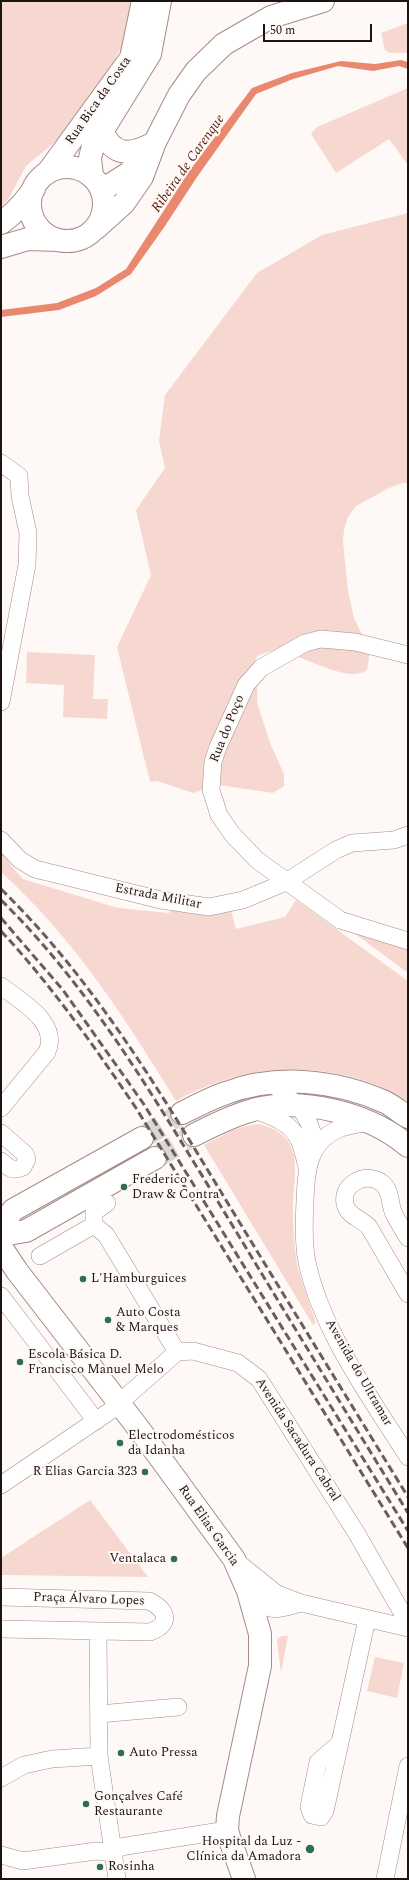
<!DOCTYPE html>
<meta charset="utf-8">
<style>
body{margin:0}
#map{position:relative;width:409px;height:1880px;overflow:hidden;background:#fef8f7;font-family:Spectral,serif}
canvas{display:block}
.frame{position:absolute;inset:0;border:2px solid #1d1412;pointer-events:none}
.scale{position:absolute;left:263px;top:24px;width:109px;height:18px;box-sizing:border-box;border:2px solid #1d1412;border-top:0;padding-left:5px;font-size:12px;line-height:14px;white-space:nowrap;color:#1d1412;-webkit-text-stroke:3px #fef8f7;paint-order:stroke}
</style>
<div id="map">
<canvas width="409" height="1880"></canvas>
<div class="frame"></div>
<div class="scale">50 m</div>
</div>
<script>
const ctx = document.querySelector('canvas').getContext('2d');
ctx.lineJoin = 'round';
function fill(path, color) {
  ctx.fillStyle = color;
  ctx.fill(path, 'evenodd');
}
function stroke(path, color, width, dash) {
  ctx.strokeStyle = color;
  ctx.lineWidth = width;
  ctx.lineCap = dash ? 'butt' : 'round';
  ctx.setLineDash(dash || []);
  ctx.stroke(path);
}
function write(font, color, halo, rows, align = 'center') {
  ctx.font = font + ' Spectral,serif';
  ctx.lineWidth = 4;
  ctx.setLineDash([]);
  ctx.textBaseline = 'middle';
  ctx.strokeStyle = halo;
  ctx.fillStyle = color;
  for (const [text, x, y, turn = 0] of rows) {
    ctx.save();
    ctx.translate(x, y);
    ctx.rotate((+turn || 0) * Math.PI / 180);
    ctx.textAlign = isNaN(turn) ? turn : align;
    if (halo) ctx.strokeText(text, 0, 0);
    ctx.fillText(text, 0, 0);
    ctx.restore();
  }
}
const green = new Path2D(`
 M 1,1 L 131,1 L 126,37 L 115,60 L 80,112 L 56,141 L 26,166 L 9,198 L 1,207 Z
 M 408,23 L 408,53 L 390,53 L 385,50 L 381,33 Z
 M 408,88 L 408,165 L 389,139 L 336,173 L 311,134 L 317,127 Z
 M 408,213 L 408,483 L 402,483 L 389,488 L 356,506 L 348,517 L 344,529 L 343,542 L 348,591 L 354,618 L 370,651 L 367,670 C 346,685 300,652 275,651 C 268,651 263,654 257,656 C 252,673 259,686 257,702 L 270,743 L 284,774 L 284,786 L 273,793 L 219,785 L 193,793 L 157,781 L 150,782 L 117,647 L 151,575 L 136,510 L 165,468 L 159,441 L 165,395 L 257,273 L 322,235 Z
 M 27,652 L 95,655 L 93,699 L 108,699 L 107,719 L 63,717 L 64,685 L 26,683 Z
 M 1,851 L 12,867 L 23,879 L 118,908 L 169,913 L 174,907 L 231,911 L 236,929 L 285,917 L 296,900 L 408,981 L 408,1102 C 398,1097 389,1091 378,1086 C 314,1059 235,1067 176,1101 C 125,1018 74,938 1,872 Z
 M 343,925 L 408,946 L 408,973 Z
 M 256,1124 C 273,1126 288,1135 293,1152 C 298,1167 292,1198 293,1216 C 294,1233 294,1251 298,1268 C 303,1286 310,1305 316,1323 L 313,1325 L 204,1145 L 235,1129 Z
 M 90,1500 L 148,1577 L 1,1575 L 1,1558 Z
 M 281,1636 L 288,1636 L 281,1673 L 277,1640 Z
 M 375,1657 L 404,1663 L 397,1698 L 367,1691 Z`);
const water = new Path2D(`
 M 401,60 L 408,62 L 408,69 L 399,66 L 373,71 L 338,66 L 293,79 L 256,94 L 197,177 L 165,226 L 131,274 L 96,296 L 59,310 L 1,317 L 1,310 L 57,303 L 96,288 L 126,269 L 190,170 L 252,88 L 292,73 L 341,61 L 375,64 Z`);
const secondaryTunnel = new Path2D(`
 M 142,1138 L 182,1113
 M 155,1158 L 194,1135`);
const street = new Path2D(`
 M 1,463 L 19,476 L 20,496 L 28,533 L 27,565 L 1,702
 M 408,655 L 355,642 L 321,639 L 305,643 L 261,668 L 246,685 L 218,747 L 213,762 L 211,790 L 219,815 L 232,834 L 257,860 L 340,920 L 408,941
 M 1,840 L 20,860 L 35,869 L 161,900 L 209,907 L 243,900 L 286,882 L 336,850 L 352,843 L 394,840 L 408,835
 M 1,986 C 20,1001 60,1022 47,1052 L 1,1108
 M 272,1083 C 296,1104 314,1115 314,1150
 M 254,1110 C 272,1116 292,1123 300,1142 C 303,1150 305,1159 307,1167
 M 368,1122 C 359,1124 350,1125 341,1128 C 308,1141 306,1170 305,1201 C 304,1220 303,1243 307,1262 C 321,1330 371,1398 408,1457
 M 1,1133 L 25,1154 L 27,1159 L 23,1167 C 13,1172 9,1168 1,1161
 M 94,1225 L 106,1235 L 177,1352
 M 408,1238 C 403,1230 398,1222 394,1214 C 389,1204 392,1191 382,1183 C 365,1170 338,1186 346,1207 C 350,1217 362,1219 369,1227 L 408,1294
 M 40,1256 L 94,1225 L 94,1212 L 107,1203
 M 1,1296 L 96,1421
 M 1,1485 L 110,1411 L 177,1352 L 193,1351 L 238,1363 L 259,1379 L 357,1534 L 408,1623
 M 236,1561 L 277,1594 L 301,1603 L 408,1628
 M 248,1591 C 271,1613 271,1611 301,1603
 M 1,1597 L 149,1601 C 166,1609 173,1624 150,1632 L 1,1629
 M 98,1631 L 99,1756 L 117,1879
 M 99,1714 L 178,1707
 M 339,1744 L 318,1762 L 309,1807 L 312,1815 L 321,1817 L 325,1811 L 367,1619
 M 1,1778 L 24,1765 L 52,1759 L 99,1756
 M 1,1855 L 23,1861 L 96,1851 L 113,1853 L 120,1847 L 227,1830
 M 385,1879 L 408,1766`);
const secondary = new Path2D(`
 M 102,131 C 114,158 132,155 154,143
 M30 204a37 37 0 1 1 74 0a37 37 0 1 1-74 0Z
 M 48,172 L 131,58 L 143,1
 M 92,176 L 90,158 L 93,146 L 150,54 L 160,1
 M 102,190 L 129,173 L 144,156
 M 1,223 C 15,213 24,203 34,189
 M 95,229 L 124,203 L 142,177 L 155,142 L 179,95 L 196,71 L 224,44 L 271,17 L 323,1
 M 1,247 L 28,239 L 59,240
 M 182,1113 C 196,1106 211,1098 226,1093 C 277,1074 336,1080 385,1102 C 393,1106 400,1112 408,1117
 M 194,1135 C 214,1125 232,1116 253,1110 C 303,1097 369,1113 408,1146
 M 1,1226 L 13,1210 L 142,1138
 M 1,1235 L 26,1231 L 155,1158
 M 1,1247 L 17,1271 L 139,1429 L 234,1559 L 248,1591 L 260,1634 L 260,1666 L 228,1816 L 227,1830 L 229,1837 L 244,1879`);
const rail = new Path2D(`
 M 1,889 C 91,977 156,1085 221,1192 C 283,1294 346,1396 408,1497
 M 1,900 C 89,986 153,1096 217,1200 C 280,1304 344,1409 408,1513
 M 1,918 L 63,990 L 143,1103 L 408,1531
 M 1,931 C 52,986 94,1046 136,1108 L 408,1548`);
const markers = [
 [124,1187,4,"#306c57"],
 [83,1279,4,"#306c57"],
 [108,1320,4,"#306c57"],
 [20,1362,4,"#306c57"],
 [120,1443,4,"#306c57"],
 [145,1472,4,"#306c57"],
 [174,1559,4,"#306c57"],
 [121,1753,4,"#306c57"],
 [86,1804,4,"#306c57"],
 [310,1849,5,"#306c57"],
 [100,1867,4,"#306c57"]
];
const streetNames = [
 ["Rua Bica da Costa",99,101,-55],
 ["Rua do Poço",228,729,-68],
 ["Estrada Militar",158,897,11],
 ["Avenida do Ultramar",358,1373,60],
 ["Avenida Sacadura Cabral",297,1440,57],
 ["Rua Elias Garcia",208,1526,55],
 ["Praça Álvaro Lopes",89,1600,2]
];
const poiNames = [
 ["Frederico",132,1180],
 ["Draw & Contra",132,1195],
 ["L'Hamburguices",91,1279],
 ["Auto Costa",116,1313],
 ["& Marques",116,1328],
 ["Escola Básica D.",28,1355],
 ["Francisco Manuel Melo",28,1370],
 ["Electrodomésticos",128,1436],
 ["da Idanha",128,1451],
 ["R Elias Garcia 323",137,1472,"right"],
 ["Ventalaca",166,1559,"right"],
 ["Auto Pressa",129,1753],
 ["Gonçalves Café",94,1797],
 ["Restaurante",94,1812],
 ["Hospital da Luz -",301,1842,"right"],
 ["Clínica da Amadora",301,1857,"right"],
 ["Rosinha",108,1867]
];
const waterNames = [
 ["Ribeira de Carenque",189,164,-55]
];
fill(green, '#f7d8d0');
fill(water, '#e9886e');
stroke(secondaryTunnel, '#dcd6d5', 22, [22, 11]);
stroke(street, '#a48c86', 18);
stroke(secondary, '#a48c86', 24);
stroke(street, '#fff', 17);
stroke(secondary, '#fff', 22);
stroke(rail, '#675f5d', 3, [8, 4]);
for (const [x, y, r, color] of markers) {
  const dot = new Path2D();
  dot.arc(x, y, r, 0, 2 * Math.PI);
  ctx.fillStyle = color;
  ctx.fill(dot);
  stroke(dot, '#fef8f7', 1.5);
}
write('13px', '#1d1412', '#fef8f7', streetNames);
write('13px', '#1d1412', '#fef8f7', poiNames, 'left');
write('italic 14px', '#591c0c', '#fef8f7', waterNames);
</script>
